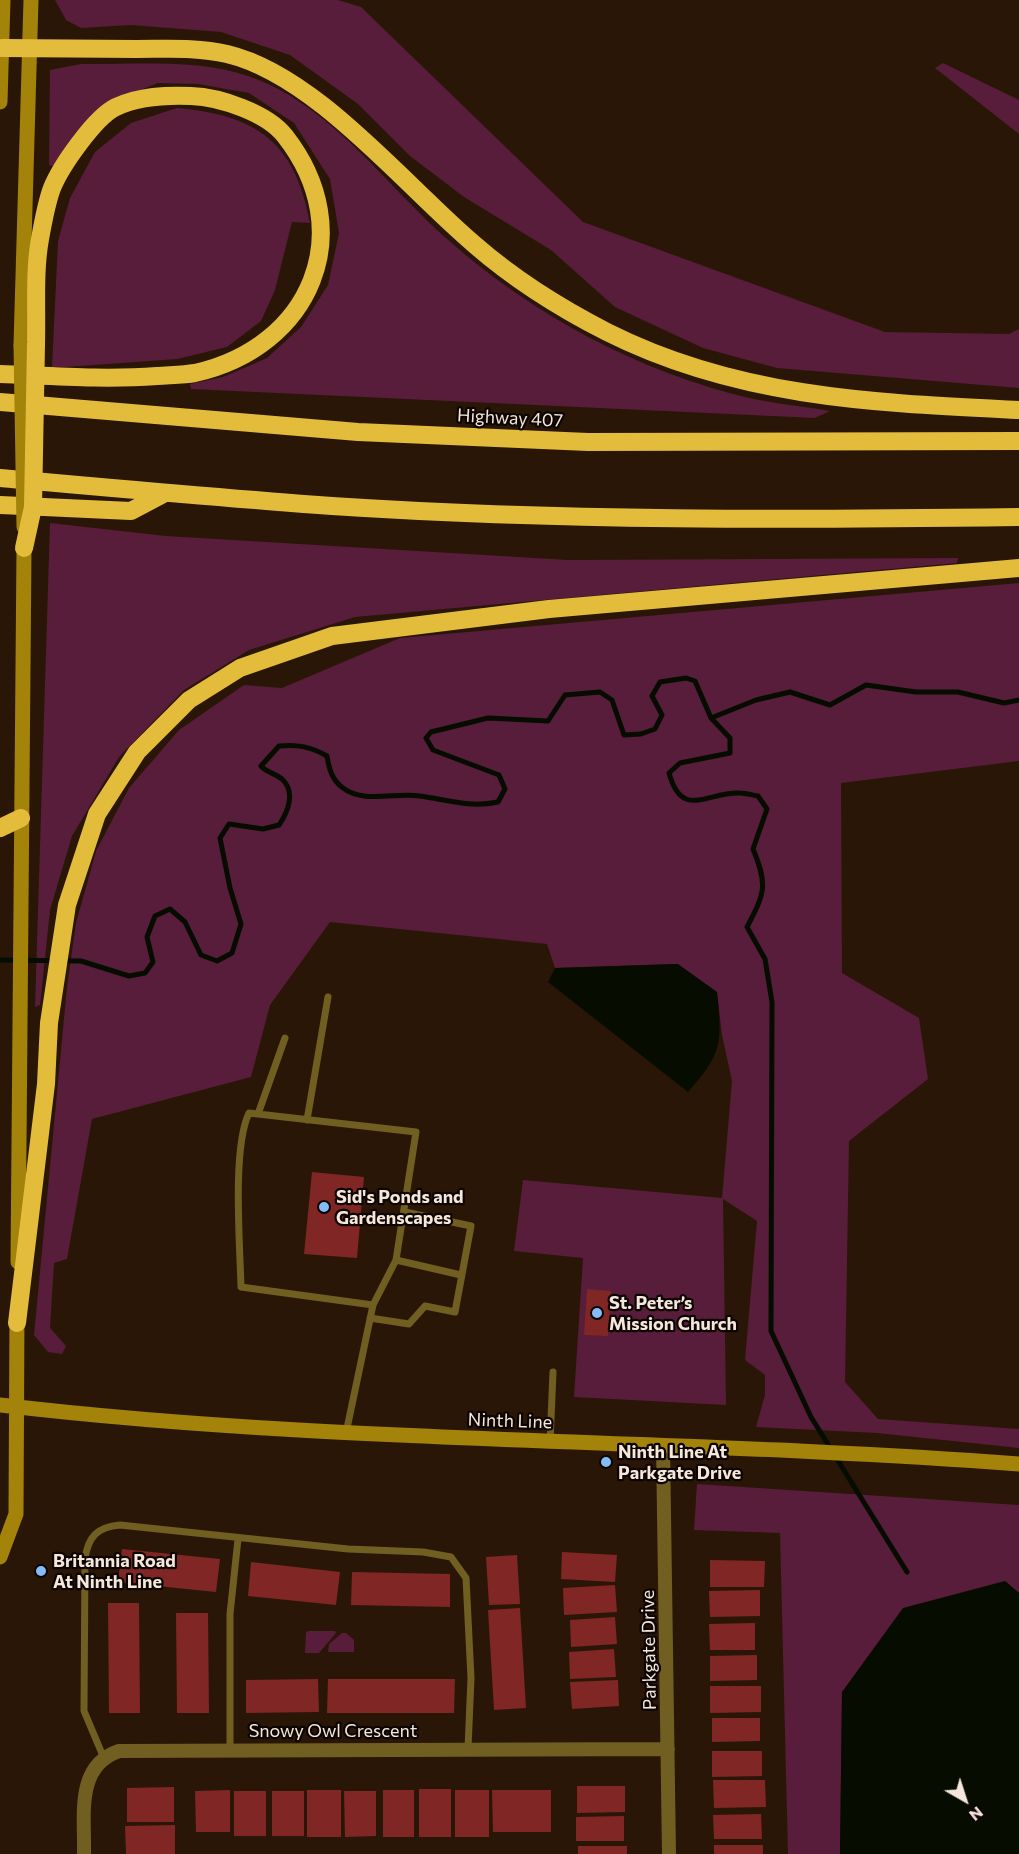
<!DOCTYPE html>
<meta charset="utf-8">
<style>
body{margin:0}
#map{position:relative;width:1019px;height:1854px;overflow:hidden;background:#2a1606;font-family:Commissioner,sans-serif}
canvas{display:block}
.north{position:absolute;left:935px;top:1770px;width:60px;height:60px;-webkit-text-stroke:4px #0c0501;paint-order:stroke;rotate:141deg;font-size:16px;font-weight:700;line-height:24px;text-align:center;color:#f5e7dc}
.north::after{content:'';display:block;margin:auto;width:21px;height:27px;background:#f5e7dc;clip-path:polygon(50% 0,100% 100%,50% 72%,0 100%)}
</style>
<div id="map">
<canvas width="1019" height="1854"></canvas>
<div class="north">N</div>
</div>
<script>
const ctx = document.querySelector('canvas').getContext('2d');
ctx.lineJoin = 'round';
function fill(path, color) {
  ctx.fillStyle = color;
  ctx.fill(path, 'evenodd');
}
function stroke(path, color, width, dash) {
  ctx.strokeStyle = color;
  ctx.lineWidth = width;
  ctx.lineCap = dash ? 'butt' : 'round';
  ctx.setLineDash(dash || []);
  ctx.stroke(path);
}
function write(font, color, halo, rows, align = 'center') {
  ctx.font = font + ' Commissioner,sans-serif';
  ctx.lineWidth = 4.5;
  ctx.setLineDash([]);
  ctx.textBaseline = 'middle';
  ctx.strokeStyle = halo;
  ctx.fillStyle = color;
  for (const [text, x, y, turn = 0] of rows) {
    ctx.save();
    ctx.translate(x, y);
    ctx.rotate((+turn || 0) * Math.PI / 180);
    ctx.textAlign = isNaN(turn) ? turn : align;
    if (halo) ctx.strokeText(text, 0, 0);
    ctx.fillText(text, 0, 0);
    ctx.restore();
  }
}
const green = new Path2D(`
 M 55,0 L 338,0 L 361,7 L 583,222 L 885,332 L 1009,334 L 1019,329 L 1019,388 L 777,368 L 703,348 L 615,307 L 551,250 L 464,197 L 410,156 L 358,104 L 290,55 L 221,32 L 131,25 L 81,28 L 66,20 Z
 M 943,63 L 1019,100 L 1019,134 L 935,68 Z
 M 81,64 C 135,65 196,58 248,76 C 329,103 385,184 447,239 C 531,314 639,372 749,398 C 776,404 803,406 830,411 L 815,418 L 191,389 L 190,384 L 223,377 L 267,358 L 301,327 L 328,285 L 339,233 L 330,179 L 294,123 L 249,93 L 198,84 L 158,83 L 107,103 L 77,131 L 55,167 L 49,165 L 50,70 Z
 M 177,108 C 257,115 295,142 310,223 L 292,222 L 275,290 L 261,321 L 227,347 L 177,359 L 52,368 L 58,241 L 70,198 L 95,152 L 131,123 Z
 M 50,523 L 166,536 L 568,560 L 958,558 L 957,563 L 355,617 L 249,650 L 184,690 L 119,757 L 72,836 L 50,910 L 40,1005 L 35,1007 Z
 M 1019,583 L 1019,761 L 841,783 L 842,973 L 919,1018 L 928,1079 L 849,1141 L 845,1382 L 878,1419 L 1019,1429 L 1019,1448 L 877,1433 L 756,1427 L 765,1395 L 765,1375 L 745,1360 L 757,1221 L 723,1199 L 726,1405 L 574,1397 L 583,1258 L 514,1251 L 523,1180 L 722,1198 L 732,1081 L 722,1035 L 717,992 L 675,964 L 555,968 L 547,944 L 330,922 L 270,1005 L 251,1077 L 92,1119 L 67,1259 L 54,1263 L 50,1328 L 66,1346 L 62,1354 L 48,1352 L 34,1335 L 67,987 L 76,923 L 96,851 L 129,788 L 179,730 L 244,685 L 282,688 L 400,638 Z
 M 697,1484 L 1019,1505 L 1019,1593 L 1005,1581 L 842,1692 L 840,1854 L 788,1854 L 780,1533 L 694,1530 Z
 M 309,1631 L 335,1631 L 336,1633 L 319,1653 L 305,1653 L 306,1632 Z
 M 342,1633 L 346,1633 L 354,1640 L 354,1652 L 328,1652 L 329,1644 Z`);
const water = new Path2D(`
 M 678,964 L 717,992 C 722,1043 723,1053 688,1092 L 548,982 L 555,968 Z
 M 1005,1581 L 1019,1593 L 1019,1854 L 840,1854 L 842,1692 L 903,1608 Z`);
const stream = new Path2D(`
 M 711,718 L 756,700 L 790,692 L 830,705 L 866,685 L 916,692 L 958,692 L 1004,703 L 1019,700
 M 0,960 L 81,961 L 129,976 L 145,973 L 153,962 L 147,937 L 155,916 L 170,909 L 185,922 L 201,955 L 217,961 L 232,953 L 241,924 L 230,888 L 220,838 L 229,824 L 263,829 L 279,825 C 288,812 296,792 282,779 C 275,773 267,773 261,766 L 279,746 C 298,744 311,747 327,756 C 329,769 332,780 343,788 C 364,804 396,792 420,796 C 448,800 470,808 498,802 L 505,789 L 499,775 L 433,750 L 426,738 L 431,732 L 488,718 L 548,721 L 565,695 L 600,692 L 612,700 L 624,735 L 641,734 L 655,729 L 662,715 L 652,696 L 660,682 L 686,678 L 695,681 L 711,718 L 730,738 L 730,753 L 680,763 L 669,773 C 682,820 707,792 739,793 C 745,793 752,795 758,796 L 767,809 L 753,849 C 768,885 765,893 747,927 L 765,959 L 772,1002 L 771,1331 L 811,1417 L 907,1572`);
const building = new Path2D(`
 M 312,1172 L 364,1177 L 357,1258 L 304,1254 Z
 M 587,1289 L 611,1291 L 608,1336 L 584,1335 Z
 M 122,1549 L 220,1559 L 216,1592 L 118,1582 Z
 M 562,1552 L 617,1555 L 615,1582 L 561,1579 Z
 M 517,1555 L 520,1604 L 489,1605 L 486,1557 Z
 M 710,1560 L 765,1561 L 764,1587 L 710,1587 Z
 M 251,1562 L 340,1572 L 336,1605 L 248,1596 Z
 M 352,1572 L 450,1574 L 450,1607 L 351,1605 Z
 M 615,1585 L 617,1612 L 564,1615 L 563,1588 Z
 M 760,1590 L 760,1616 L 710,1617 L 709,1591 Z
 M 108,1603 L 139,1603 L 140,1713 L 109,1713 Z
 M 520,1608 L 526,1708 L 494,1710 L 488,1610 Z
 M 176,1613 L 208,1613 L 209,1713 L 177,1713 Z
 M 615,1617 L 617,1644 L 571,1647 L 570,1620 Z
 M 755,1623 L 755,1650 L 710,1650 L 709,1624 Z
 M 614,1649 L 616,1677 L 570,1679 L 569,1652 Z
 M 757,1655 L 757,1680 L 710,1681 L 710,1656 Z
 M 318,1679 L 319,1712 L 246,1713 L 246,1680 Z
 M 328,1679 L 455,1679 L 454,1713 L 327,1713 Z
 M 618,1680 L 619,1706 L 572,1709 L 570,1682 Z
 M 710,1686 L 761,1686 L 761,1712 L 710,1713 Z
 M 712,1718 L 760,1718 L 760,1741 L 712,1742 Z
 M 712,1751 L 762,1751 L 762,1776 L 712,1777 Z
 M 713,1780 L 765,1780 L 766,1807 L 714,1808 Z
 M 577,1786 L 625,1786 L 625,1812 L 577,1813 Z
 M 174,1787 L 174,1822 L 127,1822 L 127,1788 Z
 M 419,1789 L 451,1789 L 451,1837 L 419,1837 Z
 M 230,1790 L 230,1832 L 196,1832 L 195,1791 Z
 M 307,1790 L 341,1790 L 341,1837 L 307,1837 Z
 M 383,1790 L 414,1790 L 414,1837 L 383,1837 Z
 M 455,1790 L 489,1790 L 489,1837 L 455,1837 Z
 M 492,1790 L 551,1790 L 551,1832 L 493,1832 Z
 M 234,1791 L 266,1791 L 266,1836 L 234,1836 Z
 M 272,1791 L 304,1791 L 304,1836 L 272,1836 Z
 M 344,1791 L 376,1791 L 376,1836 L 345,1837 Z
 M 761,1814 L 762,1839 L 714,1839 L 713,1815 Z
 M 624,1816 L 624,1841 L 576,1841 L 576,1817 Z
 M 175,1825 L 175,1854 L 126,1854 L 125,1826 Z
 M 714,1845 L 763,1845 L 763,1854 L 714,1854 Z
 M 578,1846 L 627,1846 L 627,1854 L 578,1854 Z`);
const lane = new Path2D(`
 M 258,1114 L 285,1038
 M 307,1120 L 328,997
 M 396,1260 L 461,1275
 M 370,1318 L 409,1324 L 425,1306 L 455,1312 L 471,1226 L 405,1212
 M 346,1433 L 373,1305 L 396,1260 L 416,1132 L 249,1113 C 232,1148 240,1245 241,1287 L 373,1305
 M 550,1442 L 553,1372
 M 230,1749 L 230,1614 L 238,1539
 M 103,1756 L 84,1711 L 85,1559 C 88,1537 97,1527 120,1525 L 348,1549 L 423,1552 L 451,1557 L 466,1578 L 471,1678 L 468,1748`);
const street = new Path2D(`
 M 663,1445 L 669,1854
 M 84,1854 C 85,1816 75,1766 119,1751 L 668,1749`);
const secondary = new Path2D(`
 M 0,102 L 3,0
 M 21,345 L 31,0
 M 18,1262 L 24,548
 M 0,1405 C 338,1445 680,1438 1019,1464
 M 0,1557 L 16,1514 L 17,1313`);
const highway = new Path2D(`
 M 2,48 C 47,48 92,49 137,49 C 167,49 198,47 227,54 C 316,75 405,186 475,245 C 514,279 560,308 607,332 C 738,398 876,403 1019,410
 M 0,374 C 52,376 105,380 157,376 C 169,375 183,375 195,373 C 311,347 360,232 285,136 C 267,113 220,97 191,96 C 166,95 140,96 116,107 C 95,117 61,166 52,188 C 46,204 43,223 40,239 C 34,272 37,310 36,344
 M 0,402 L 358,432 L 588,442 L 1019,441
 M 0,478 C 111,488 221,498 332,506 C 560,521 790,520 1019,517
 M 0,505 L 131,511 L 165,493
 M 0,828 L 21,818
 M 17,1323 L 46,1084 L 49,1023 L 67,905 L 97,814 L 137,752 L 189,700 L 240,668 L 332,636 L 549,609 L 1019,568`);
const secondaryBridge = new Path2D(`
 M 21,345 L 24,527`);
const highwayBridge = new Path2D(`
 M 24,548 L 33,507 L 36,344`);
const markers = [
 [324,1207,6,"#85bbfb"],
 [597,1313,6,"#85bbfb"],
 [606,1462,6,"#85bbfb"],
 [41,1571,6,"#85bbfb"]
];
const streetNames = [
 ["Highway 407",510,418,3],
 ["Ninth Line",510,1421,2],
 ["Parkgate Drive",649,1650,-91],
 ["Snowy Owl Crescent",333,1731]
];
const poiNames = [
 ["Sid's Ponds and",336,1197],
 ["Gardenscapes",336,1218],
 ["St. Peter’s",609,1303],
 ["Mission Church",609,1324],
 ["Ninth Line At",618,1452],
 ["Parkgate Drive",618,1473],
 ["Britannia Road",53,1561],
 ["At Ninth Line",53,1582]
];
fill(green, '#571d3a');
fill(water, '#060d00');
stroke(stream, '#060d00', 5);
fill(building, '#802625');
stroke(lane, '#715e21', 7);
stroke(street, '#715e21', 14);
stroke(secondary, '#a3830a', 15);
stroke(highway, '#e3bc3b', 18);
stroke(secondaryBridge, '#a3830a', 15);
stroke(highwayBridge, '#e3bc3b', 18);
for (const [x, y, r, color] of markers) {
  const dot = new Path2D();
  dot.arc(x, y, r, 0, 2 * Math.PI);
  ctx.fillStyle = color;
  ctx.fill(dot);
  stroke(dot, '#0c0501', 2);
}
write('18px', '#f5e7dc', '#0c0501', streetNames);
write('bold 18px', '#f5e7dc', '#0c0501', poiNames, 'left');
</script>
